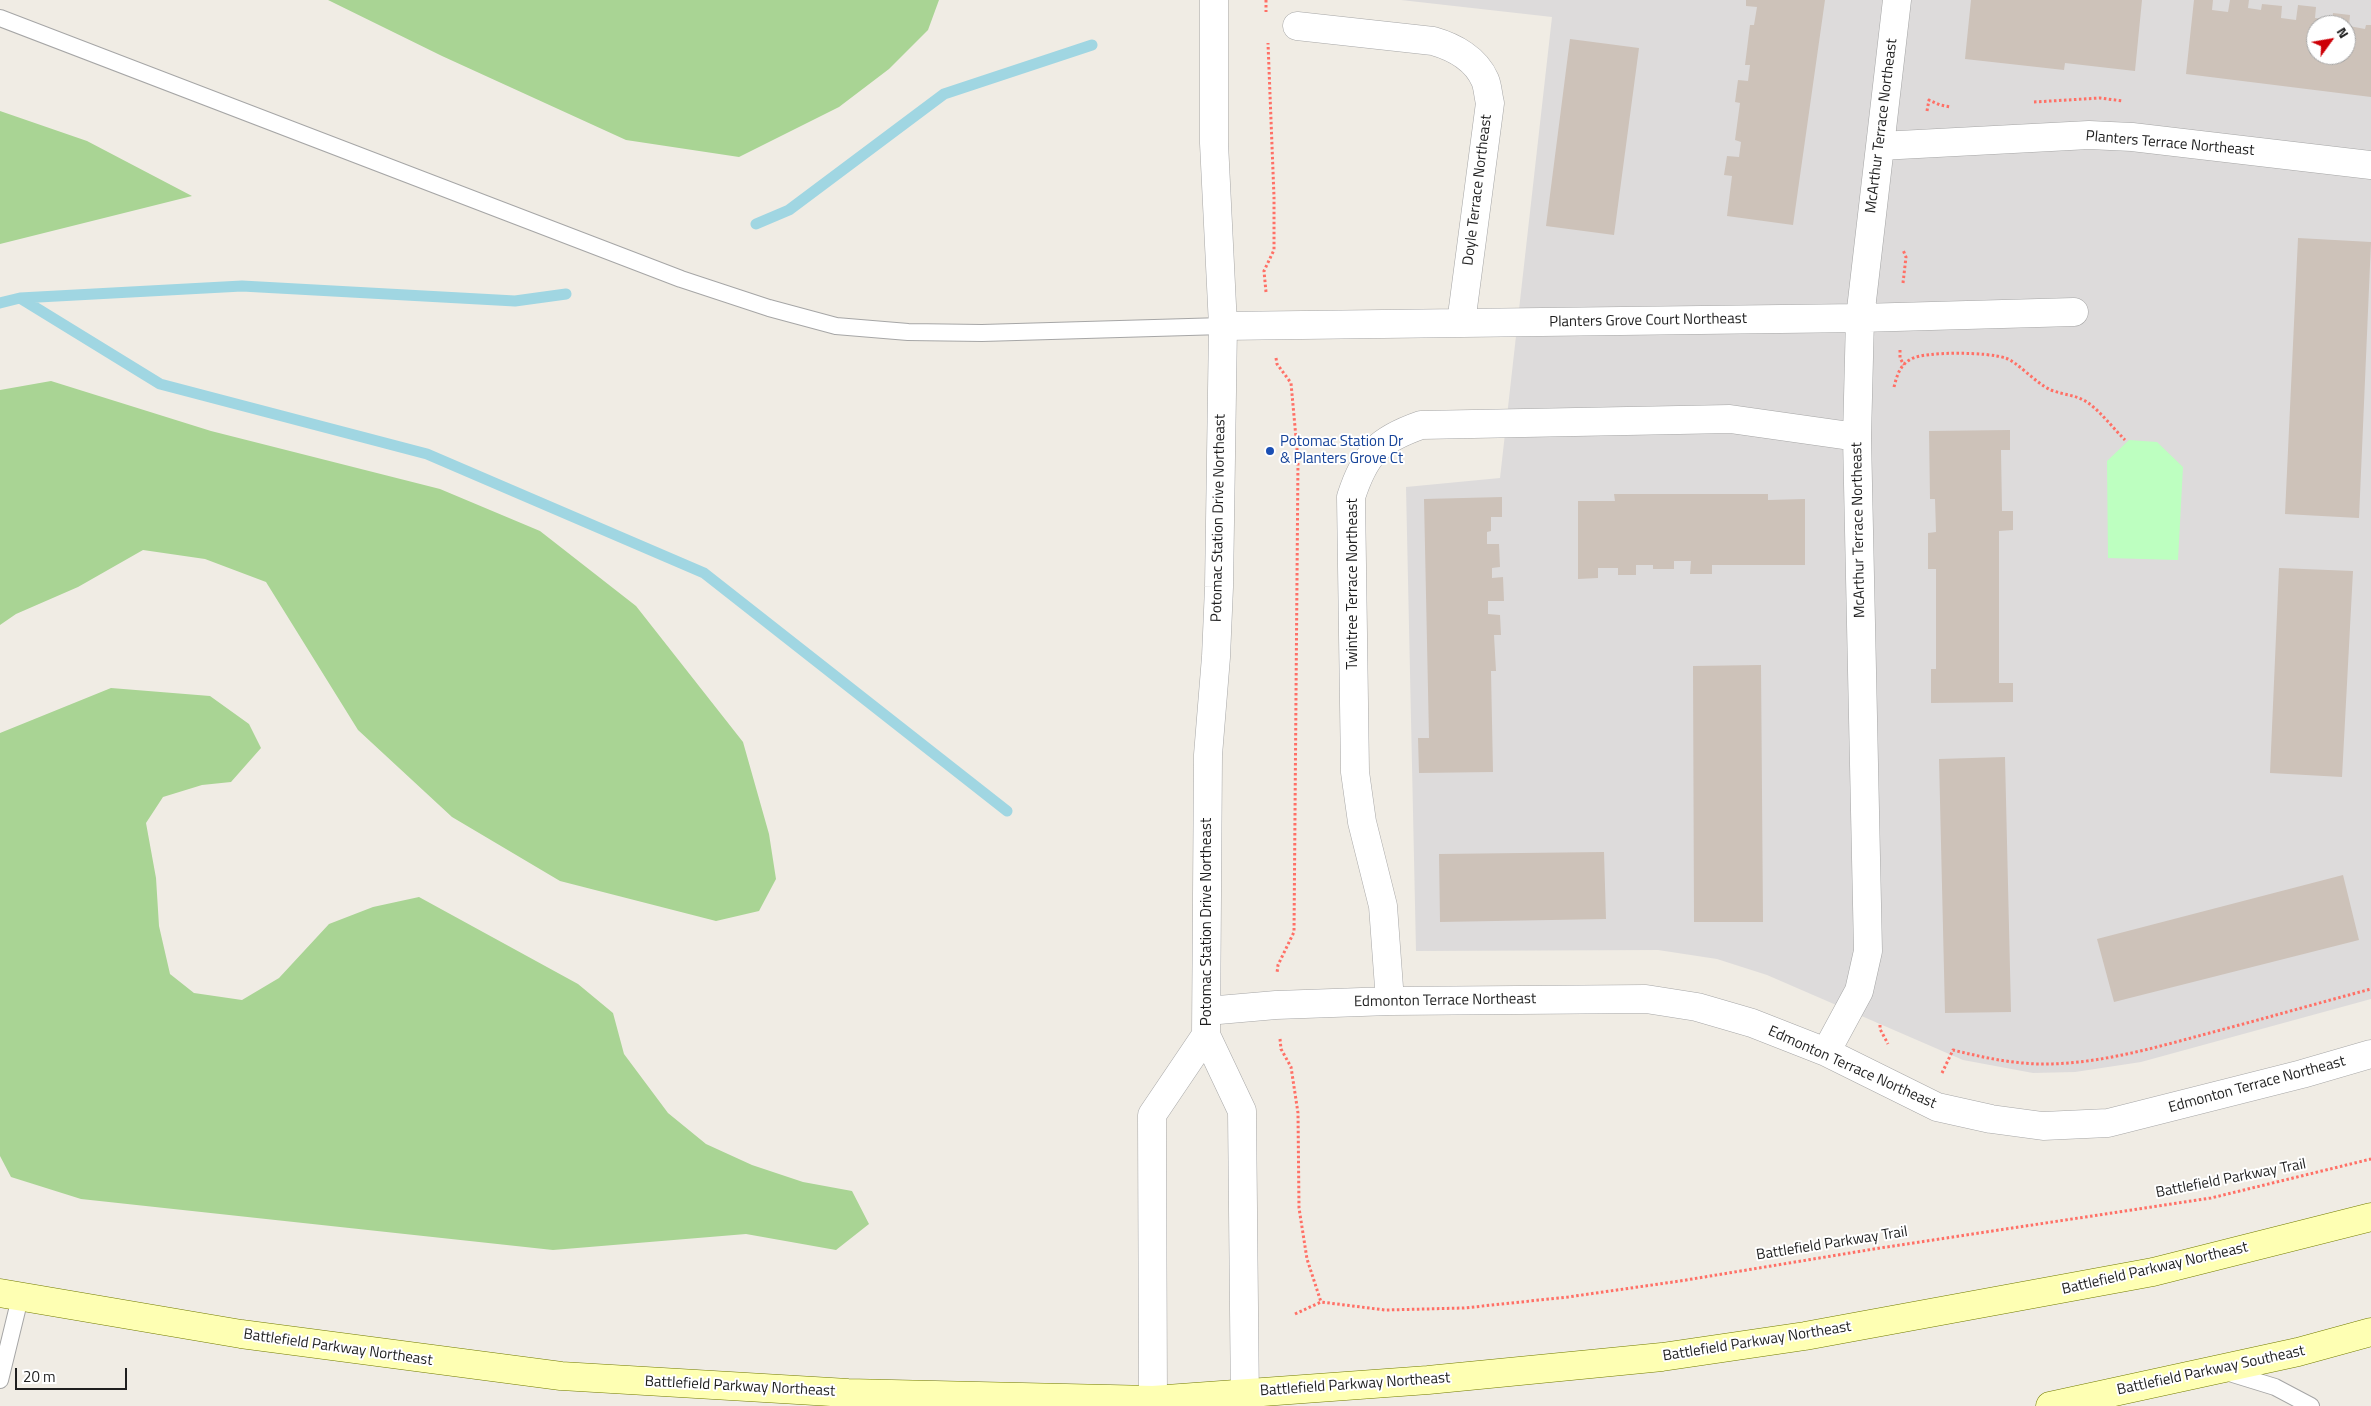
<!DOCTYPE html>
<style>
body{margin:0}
#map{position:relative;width:2371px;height:1406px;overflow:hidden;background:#f0ece4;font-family:"Titillium Web",sans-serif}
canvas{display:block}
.north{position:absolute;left:2306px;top:15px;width:50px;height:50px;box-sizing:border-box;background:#fff;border:1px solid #a5a5a5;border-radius:50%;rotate:58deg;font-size:14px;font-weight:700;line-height:20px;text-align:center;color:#1f1f1f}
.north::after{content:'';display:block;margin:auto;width:18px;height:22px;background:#cd0007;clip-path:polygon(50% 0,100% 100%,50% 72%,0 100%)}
.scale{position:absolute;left:15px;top:1368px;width:112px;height:22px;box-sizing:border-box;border:2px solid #1f1f1f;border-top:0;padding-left:6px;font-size:15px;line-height:18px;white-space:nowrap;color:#1f1f1f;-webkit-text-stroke:4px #fff;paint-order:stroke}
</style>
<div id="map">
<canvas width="2371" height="1406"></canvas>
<div class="north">N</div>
<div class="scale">20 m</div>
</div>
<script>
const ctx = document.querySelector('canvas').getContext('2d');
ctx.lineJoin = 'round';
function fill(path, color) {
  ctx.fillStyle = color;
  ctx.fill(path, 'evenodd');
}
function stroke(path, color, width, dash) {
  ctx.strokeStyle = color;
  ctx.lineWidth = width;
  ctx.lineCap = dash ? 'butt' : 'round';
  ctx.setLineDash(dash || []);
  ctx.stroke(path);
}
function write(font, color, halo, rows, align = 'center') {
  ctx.font = font + ' "Titillium Web",sans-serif';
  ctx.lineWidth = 4;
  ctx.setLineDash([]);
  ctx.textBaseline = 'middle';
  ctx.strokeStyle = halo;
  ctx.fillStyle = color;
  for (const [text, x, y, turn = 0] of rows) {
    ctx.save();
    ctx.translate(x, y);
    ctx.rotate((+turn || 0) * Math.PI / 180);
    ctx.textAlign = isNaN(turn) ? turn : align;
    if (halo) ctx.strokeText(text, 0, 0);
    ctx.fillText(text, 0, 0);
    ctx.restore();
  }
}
const residential = new Path2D(`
 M 1401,0 L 2371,0 L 2371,999 L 2141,1062 L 2075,1072 L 2033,1073 L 1963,1060 L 1767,975 L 1717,959 L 1658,950 L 1416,951 L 1406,487 L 1500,478 L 1552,17 ZM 2316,25 L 2346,25 L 2346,55 L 2316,55 Z`);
const forest = new Path2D(`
 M 328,0 L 939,0 L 928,30 L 889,69 L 839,107 L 739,157 L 626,140 L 442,56 Z
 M 0,111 L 87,141 L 192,196 L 0,244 Z
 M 51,381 L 211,431 L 440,489 L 540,531 L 636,606 L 743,742 L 769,834 L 776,879 L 759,911 L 716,921 L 560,881 L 452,817 L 358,730 L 266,582 L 205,559 L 143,550 L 78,587 L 16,614 L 0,625 L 0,390 Z
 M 111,688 L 210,696 L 249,724 L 261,748 L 231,782 L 202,785 L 163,797 L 146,823 L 156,878 L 159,926 L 170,974 L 194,993 L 242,1000 L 279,978 L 329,924 L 373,907 L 419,897 L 578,984 L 613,1013 L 624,1054 L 668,1113 L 706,1144 L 752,1165 L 803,1182 L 852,1191 L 869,1224 L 836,1250 L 746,1234 L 553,1250 L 81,1199 L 11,1177 L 0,1156 L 0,733 Z`);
const park = new Path2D(`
 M 2129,440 L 2157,442 L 2183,467 L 2178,560 L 2108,558 L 2107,461 Z`);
const stream = new Path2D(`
 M 756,224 L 789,210 L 944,94 L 1092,45
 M 20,298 L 160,384 L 427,454 L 704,573 L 1007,811
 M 0,303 L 20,298 L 242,286 L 515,301 L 566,294`);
const building = new Path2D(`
 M 1746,0 L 1825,0 L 1793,225 L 1727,216 L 1732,176 L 1724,175 L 1727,156 L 1739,157 L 1741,142 L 1735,140 L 1740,103 L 1735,102 L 1738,80 L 1748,81 L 1750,65 L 1745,65 L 1750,25 L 1754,25 L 1757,7 L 1746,6 Z
 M 1971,0 L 2142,0 L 2135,71 L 2065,63 L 2064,70 L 1965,59 Z
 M 2194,0 L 2213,0 L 2212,10 L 2228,12 L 2230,0 L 2249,0 L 2248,8 L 2261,10 L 2262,4 L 2282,6 L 2281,18 L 2296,20 L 2298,5 L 2316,7 L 2315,18 L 2332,20 L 2333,13 L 2350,15 L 2349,26 L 2365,29 L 2366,25 L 2371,25 L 2371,97 L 2186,74 ZM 2316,25 L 2346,25 L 2346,55 L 2316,55 Z
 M 1570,39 L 1639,48 L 1614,235 L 1546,226 Z
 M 2298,238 L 2371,242 L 2359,518 L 2285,514 Z
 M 2010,430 L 2010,450 L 2001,450 L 2002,511 L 2013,511 L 2013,530 L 1999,531 L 1999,683 L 2013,683 L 2013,702 L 1931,703 L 1931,669 L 1936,669 L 1936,569 L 1928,569 L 1928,533 L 1936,532 L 1935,499 L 1930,499 L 1929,431 Z
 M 1614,494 L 1768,494 L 1768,500 L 1805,499 L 1805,565 L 1712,565 L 1712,574 L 1690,574 L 1691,561 L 1674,561 L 1674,569 L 1653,569 L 1653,565 L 1636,565 L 1636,575 L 1618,575 L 1618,568 L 1598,568 L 1598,578 L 1578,579 L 1578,501 L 1615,501 Z
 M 1502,497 L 1502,517 L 1491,517 L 1491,531 L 1487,532 L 1487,544 L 1499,544 L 1500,567 L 1492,568 L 1492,578 L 1503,577 L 1504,601 L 1488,601 L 1488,614 L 1500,615 L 1501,635 L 1494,635 L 1496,671 L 1491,671 L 1493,772 L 1419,773 L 1418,738 L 1429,738 L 1424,499 Z
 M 2279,568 L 2353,571 L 2342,777 L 2270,773 Z
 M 1761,665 L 1763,922 L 1694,922 L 1693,666 Z
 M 2005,757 L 2011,1012 L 1945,1013 L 1939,759 Z
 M 1604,852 L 1606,919 L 1440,922 L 1439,854 Z
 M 2343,875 L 2359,940 L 2114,1002 L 2097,939 Z`);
const path = new Path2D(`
 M 1266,0 L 1266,12
 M 2034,102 L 2100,98 L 2123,101
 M 1927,111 L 1929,100 L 1940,105 L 1951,107
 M 1903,283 L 1906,257 L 1903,250
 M 1266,292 L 1264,271 L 1274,250 L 1274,197 L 1268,43
 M 1900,350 L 1900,358 L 1904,365
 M 1276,358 L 1277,364 L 1291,383 L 1298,460 L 1294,932 L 1278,965 L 1277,973
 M 1894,387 C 1897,375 1900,365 1911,359 C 1925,351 1989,352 2005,358 C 2017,361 2035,383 2051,390 C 2064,395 2076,395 2087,402 C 2101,412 2113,428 2125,440
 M 1880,1025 L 1880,1029 L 1888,1044
 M 1280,1039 L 1281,1049 L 1291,1067 L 1298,1113 L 1299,1208 L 1307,1259 L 1321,1302
 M 1942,1073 L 1953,1050 C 1981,1057 2009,1063 2038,1064 C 2094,1065 2150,1049 2202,1035 C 2259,1020 2315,1004 2371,989
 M 1295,1314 L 1321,1302 L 1385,1310 L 1464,1308 L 1568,1297 L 1680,1281 L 1880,1248 L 2211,1198 L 2371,1159`);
const service = new Path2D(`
 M 0,18 L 681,279 L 769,308 L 836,326 L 908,332 L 982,333 L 1223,326
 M 2223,1371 L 2275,1387 L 2311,1406
 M 0,1380 L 20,1298`);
const minor = new Path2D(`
 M 1297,26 L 1433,41 C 1454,47 1476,59 1485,80 C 1488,87 1488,96 1490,103 L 1461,323
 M 1880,146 L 2089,135 L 2132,137 L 2371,165
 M 1223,326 L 1860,318 L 2074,312
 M 1390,1001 L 1383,906 L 1362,822 L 1355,772 L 1351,497 C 1365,454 1378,440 1421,425 L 1730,419 L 1857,437
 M 1207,1011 L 1276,1005 L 1390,1001 L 1646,999 L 1697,1007 L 1752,1023 L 1826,1052 L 1937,1107 L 1991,1119 L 2043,1126 L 2108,1123 L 2302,1074 L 2371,1054
 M 1826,1052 L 1859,991 L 1868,951 L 1857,437 L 1860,318 L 1897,0`);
const tertiary = new Path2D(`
 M 1214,0 L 1214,143 L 1223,326 L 1219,587 L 1216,657 L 1208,755 L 1206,1035 L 1242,1111 L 1245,1406
 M 1153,1406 L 1152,1115 L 1206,1035`);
const secondary = new Path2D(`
 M 0,1293 L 241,1334 L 561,1376 L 848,1393 L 1153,1400 L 1428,1380 L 1662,1357 L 1805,1336 L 2153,1272 L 2371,1217
 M 2050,1406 L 2298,1352 L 2371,1332`);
const markers = [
 [1270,451,5,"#1a4fb4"]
];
const streetNames = [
 ["McArthur Terrace Northeast",1882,126,-83],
 ["Planters Terrace Northeast",2170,144,5],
 ["Doyle Terrace Northeast",1478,190,-83],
 ["Planters Grove Court Northeast",1648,321,-1],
 ["Potomac Station Drive Northeast",1219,518,-89],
 ["McArthur Terrace Northeast",1859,530,-91],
 ["Twintree Terrace Northeast",1353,584,-90],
 ["Potomac Station Drive Northeast",1207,922,-90],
 ["Edmonton Terrace Northeast",1445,1001,-1],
 ["Edmonton Terrace Northeast",1852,1068,24],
 ["Edmonton Terrace Northeast",2257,1085,-15],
 ["Battlefield Parkway Trail",2231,1179,-11],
 ["Battlefield Parkway Trail",1832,1244,-9],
 ["Battlefield Parkway Northeast",2155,1269,-13],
 ["Battlefield Parkway Northeast",1757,1342,-9],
 ["Battlefield Parkway Northeast",338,1348,8],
 ["Battlefield Parkway Southeast",2211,1371,-12],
 ["Battlefield Parkway Northeast",1355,1385,-4],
 ["Battlefield Parkway Northeast",740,1387,3]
];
const transitNames = [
 ["Potomac Station Dr",1280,442],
 ["& Planters Grove Ct",1280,459]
];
fill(residential, '#dddbdb');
fill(forest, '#a9d494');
fill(park, '#bdffc0');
stroke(stream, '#a0d6e2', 11);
fill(building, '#cdc2b9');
stroke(service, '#a6a6a6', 18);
stroke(minor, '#a6a6a6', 29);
stroke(tertiary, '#a6a6a6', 29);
stroke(secondary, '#727b00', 29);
stroke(path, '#ff7066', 3, [2.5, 2.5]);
stroke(service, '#fff', 16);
stroke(minor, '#fff', 28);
stroke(tertiary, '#fff', 28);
stroke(secondary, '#feffb3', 28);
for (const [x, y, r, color] of markers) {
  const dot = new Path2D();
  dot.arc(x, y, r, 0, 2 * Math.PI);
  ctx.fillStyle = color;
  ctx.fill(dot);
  stroke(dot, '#fff', 2);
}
write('15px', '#1f1f1f', '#fff', streetNames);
write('15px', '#164399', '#fff', transitNames, 'left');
</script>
